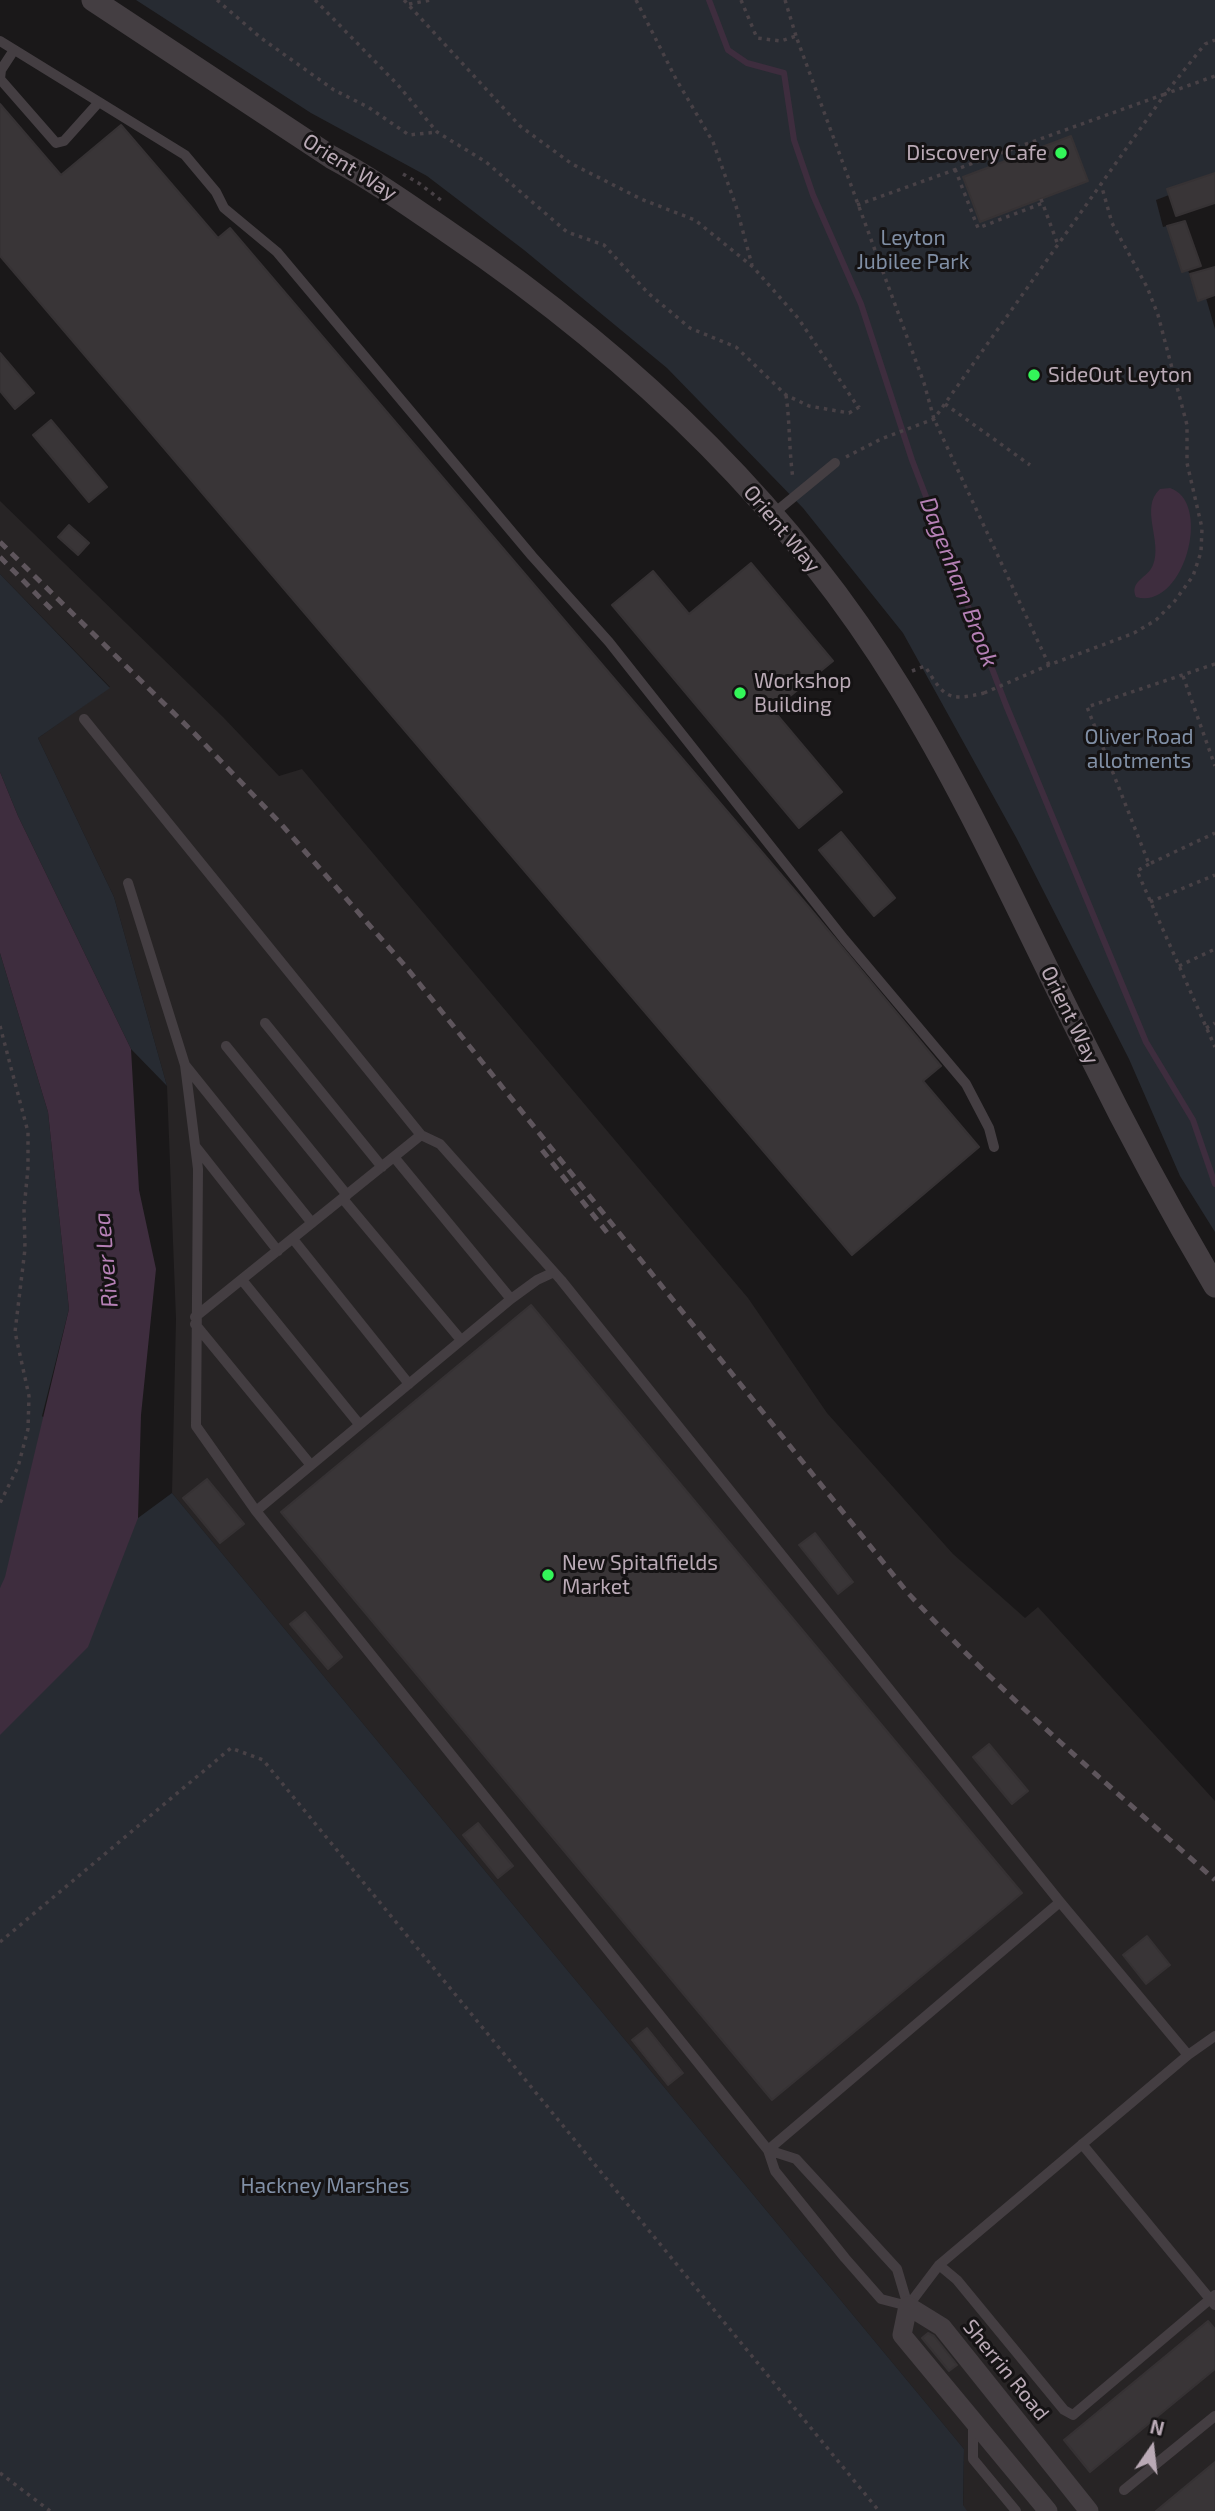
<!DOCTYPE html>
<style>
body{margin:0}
#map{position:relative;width:1215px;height:2511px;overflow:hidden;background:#1a1819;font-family:"Exo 2",sans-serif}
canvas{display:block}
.north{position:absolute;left:1117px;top:2413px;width:70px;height:70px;-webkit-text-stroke:5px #151314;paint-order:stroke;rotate:14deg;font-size:19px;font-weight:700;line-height:28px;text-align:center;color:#baaab6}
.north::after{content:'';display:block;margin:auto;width:24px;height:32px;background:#baaab6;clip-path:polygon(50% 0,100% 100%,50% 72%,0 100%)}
</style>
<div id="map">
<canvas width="1215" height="2511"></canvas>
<div class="north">N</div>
</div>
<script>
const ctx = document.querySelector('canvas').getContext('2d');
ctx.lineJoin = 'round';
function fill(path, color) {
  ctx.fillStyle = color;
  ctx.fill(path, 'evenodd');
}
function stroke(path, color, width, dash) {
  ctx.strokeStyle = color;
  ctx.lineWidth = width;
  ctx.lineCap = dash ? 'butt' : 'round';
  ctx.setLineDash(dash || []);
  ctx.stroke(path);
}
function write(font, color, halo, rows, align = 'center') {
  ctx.font = font + ' "Exo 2",sans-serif';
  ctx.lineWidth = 6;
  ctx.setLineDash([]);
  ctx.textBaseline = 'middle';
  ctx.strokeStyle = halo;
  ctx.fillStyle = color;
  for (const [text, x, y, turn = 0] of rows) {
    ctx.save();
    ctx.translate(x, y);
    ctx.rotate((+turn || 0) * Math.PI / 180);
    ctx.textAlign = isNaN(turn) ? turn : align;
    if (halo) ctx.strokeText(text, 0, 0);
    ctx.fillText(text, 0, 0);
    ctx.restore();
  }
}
const built = new Path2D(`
 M 0,501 L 223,717 L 279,776 L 302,769 L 748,1298 L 827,1413 L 953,1554 L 1025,1618 L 1038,1607 L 1215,1801 L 1215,2511 L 963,2511 L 964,2449 L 172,1493 L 176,1319 L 167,1086 L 114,897 L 38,738 L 110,687 L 0,574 Z`);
const green = new Path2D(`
 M 136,0 L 1215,0 L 1215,173 L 1167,189 L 1169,195 L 1156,200 L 1163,227 L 1167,226 L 1182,272 L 1188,270 L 1198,300 L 1206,298 L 1215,329 L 1215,1232 L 1180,1176 L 1129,1059 L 1017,839 L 903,633 L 803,508 L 667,368 L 524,250 L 427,176 L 311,113 Z
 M 0,574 L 110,688 L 38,738 L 114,897 L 167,1086 L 131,1049 L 18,816 L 0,772 Z
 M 0,953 L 48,1112 L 69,1309 L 42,1416 L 138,1518 L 172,1493 L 964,2449 L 963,2505 L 967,2511 L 0,2511 Z`);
const water = new Path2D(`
 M 1170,488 C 1213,502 1184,611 1136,597 C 1129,581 1148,578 1153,565 C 1163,541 1139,508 1160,489 Z
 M 0,772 L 18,816 L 131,1049 L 139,1190 L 156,1269 L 141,1415 L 138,1518 L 88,1647 L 0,1735 L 0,1588 L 5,1577 L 69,1309 L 48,1112 L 0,953 Z`);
const stream = new Path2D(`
 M 709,0 L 728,50 L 747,63 L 784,73 L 794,140 L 813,195 L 861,304 L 912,460 L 1006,705 L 1146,1042 L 1193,1120 L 1215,1184`);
const building = new Path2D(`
 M 0,104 L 61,175 L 121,125 L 218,238 L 230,228 L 808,906 L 941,1066 L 923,1081 L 979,1147 L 852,1255 L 0,256 Z
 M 1071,136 L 1088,181 L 980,222 L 963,177 Z
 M 1215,173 L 1215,203 L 1176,216 L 1167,189 Z
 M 1185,221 L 1201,266 L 1182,272 L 1167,226 Z
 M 1215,267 L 1215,295 L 1198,301 L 1190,274 Z
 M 0,353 L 34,393 L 15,409 L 0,391 Z
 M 51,420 L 107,487 L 89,502 L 33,435 Z
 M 69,525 L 89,543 L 78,555 L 58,537 Z
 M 751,563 L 833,661 L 773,710 L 842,792 L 799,828 L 612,605 L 653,571 L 689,614 Z
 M 841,832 L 895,898 L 874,916 L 819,850 Z
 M 531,1305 L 1022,1893 L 772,2100 L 281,1512 Z
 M 207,1479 L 244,1524 L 220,1543 L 183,1498 Z
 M 815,1533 L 853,1582 L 838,1594 L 799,1545 Z
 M 305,1612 L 342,1657 L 328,1669 L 290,1624 Z
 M 989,1744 L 1028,1791 L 1012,1804 L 973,1757 Z
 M 478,1823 L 513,1866 L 498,1878 L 463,1835 Z
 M 1147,1936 L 1170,1965 L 1146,1984 L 1123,1955 Z
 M 647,2028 L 683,2073 L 668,2085 L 632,2040 Z
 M 1208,2321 L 1215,2329 L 1215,2369 L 1090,2472 L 1064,2440 Z
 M 928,2333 L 934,2336 L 957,2365 L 949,2371 L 922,2338 Z
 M 1215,2462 L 1215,2511 L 1156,2511 Z`);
const path = new Path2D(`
 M 217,0 L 261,38 L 334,90 L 368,107 L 409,135 L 437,132
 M 315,0 L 398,85 L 437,132 L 486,162 L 567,232 L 604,245 L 648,293 L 690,328 L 736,347 L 786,395 L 809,406 L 849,413 L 859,407 L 860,410
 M 404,0 L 520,126 L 572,164 L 641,199 L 695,220 L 753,267 L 798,318 L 858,407
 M 636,0 L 676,79 L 713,142 L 736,206 L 752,265
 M 741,0 L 757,38 L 781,41 L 796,36 L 924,383 L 934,419 L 1049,665
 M 785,0 L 796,36
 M 409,4 L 431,0
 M 955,169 L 978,228 L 1043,203
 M 403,174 L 420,184 L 442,201
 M 1041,199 L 1058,245
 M 857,205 L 1165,94 L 1205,44 L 1215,40
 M 786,395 C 790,423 789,451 793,479
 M 945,404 L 1030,465
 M 846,457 L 881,439 L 934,419 L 1165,94 L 1215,76
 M 1215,664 L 1087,707 L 1149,864 L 1215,833
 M 912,671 L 925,666 C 944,697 948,702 984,693
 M 1183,676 L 1215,766
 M 984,693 L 1049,665 L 1134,633 L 1156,620 L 1174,602 L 1193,576 L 1201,552 L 1202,528 L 1187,463 L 1187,425 L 1158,315 L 1147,287 L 1112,223 L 1101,184
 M 1149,864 L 1137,871 L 1215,1047
 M 1150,902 L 1215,875
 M 1179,966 L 1215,949
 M 0,1026 L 28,1132 L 28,1168 L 24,1209 L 25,1249 L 15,1332 L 29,1396 L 28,1429 L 18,1467 L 0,1503
 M 1206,1028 L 1215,1023
 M 0,1942 L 231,1748 L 263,1760 L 879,2511
 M 0,2473 L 50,2511`);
const service = new Path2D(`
 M 0,41 L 185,155 L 216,192 L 224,208 L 277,252 L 532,556 L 609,642 L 844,939 L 966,1084 L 989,1128 L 994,1147
 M 14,50 L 1,70 L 0,79 L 56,143 L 64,141 L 99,102
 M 773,514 L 835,463
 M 84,719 L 421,1135 L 440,1144 L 561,1280 L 1060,1902 L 1188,2055
 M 128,883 L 185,1065 L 198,1169 L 196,1426 L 256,1511 L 768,2150 L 775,2171 L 845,2258 L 881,2299 L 908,2306
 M 265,1023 L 382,1167
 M 226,1046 L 347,1195
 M 185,1065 L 312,1223
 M 196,1147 L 278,1251
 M 394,1157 L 511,1299
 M 343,1199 L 461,1340
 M 293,1239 L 409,1384
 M 242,1280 L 359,1424
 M 195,1317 L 421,1135
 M 195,1324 L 310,1464
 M 256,1511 L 511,1299 L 537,1280 L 552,1273
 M 1082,2144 L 1215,2305
 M 768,2150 L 1060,1902
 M 768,2150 L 796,2159 L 897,2269 L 908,2306
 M 939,2265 L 957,2280 L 1064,2410 L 1073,2415 L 1215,2295
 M 908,2306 L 939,2265 L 1188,2055 L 1215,2036
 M 973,2422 L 973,2459 L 1016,2511
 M 1124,2490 L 1215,2416`);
const minor = new Path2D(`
 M 1048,2511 L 902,2335 L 908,2306 L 942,2327 L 1089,2511`);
const tertiary = new Path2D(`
 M 93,0 L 331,157 C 372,179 410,206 448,232 C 627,353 787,503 900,688 C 972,805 1027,931 1089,1053 C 1128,1132 1170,1210 1215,1286`);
const rail = new Path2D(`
 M 0,542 L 195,734 L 281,824 L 406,967 L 907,1592 C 1003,1696 1110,1786 1215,1880
 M 0,557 L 56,614
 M 542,1150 L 609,1235`);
const markers = [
 [1061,153,7,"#33f659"],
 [1034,375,7,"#33f659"],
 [740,693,7,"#33f659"],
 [548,1575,7,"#33f659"]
];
const poiNames = [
 ["Discovery Cafe",1047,153,"right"],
 ["SideOut Leyton",1048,375],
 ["Workshop",754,681],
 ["Building",754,705],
 ["New Spitalfields",562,1563],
 ["Market",562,1587]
];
const streetNames = [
 ["Orient Way",350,167,32],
 ["Orient Way",782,529,50],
 ["Orient Way",1070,1015,64],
 ["Sherrin Road",1006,2370,51]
];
const parkNames = [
 ["Leyton",913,238],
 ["Jubilee Park",913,262],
 ["Oliver Road",1139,737],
 ["allotments",1139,761],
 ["Hackney Marshes",325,2186]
];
const waterNames = [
 ["Dagenham Brook",959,582,69],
 ["River Lea",106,1260,-95]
];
fill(built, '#272425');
fill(green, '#272b32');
fill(water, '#3e2d3e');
stroke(stream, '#3e2d3e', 6);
fill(building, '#393537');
stroke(building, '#363234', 2);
stroke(path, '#484146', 3.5, [3.5, 5]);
stroke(service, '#443e42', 10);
stroke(minor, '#443e42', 19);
stroke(tertiary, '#443e42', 23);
stroke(rail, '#5e555c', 5, [9, 7]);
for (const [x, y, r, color] of markers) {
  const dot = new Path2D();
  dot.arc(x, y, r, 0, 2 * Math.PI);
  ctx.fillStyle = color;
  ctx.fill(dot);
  stroke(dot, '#151314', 2.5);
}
write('21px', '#baaab6', '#151314', poiNames, 'left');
write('21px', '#baaab6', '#151314', streetNames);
write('21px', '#808fa5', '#151314', parkNames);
write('italic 23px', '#b580b5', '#151314', waterNames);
</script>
